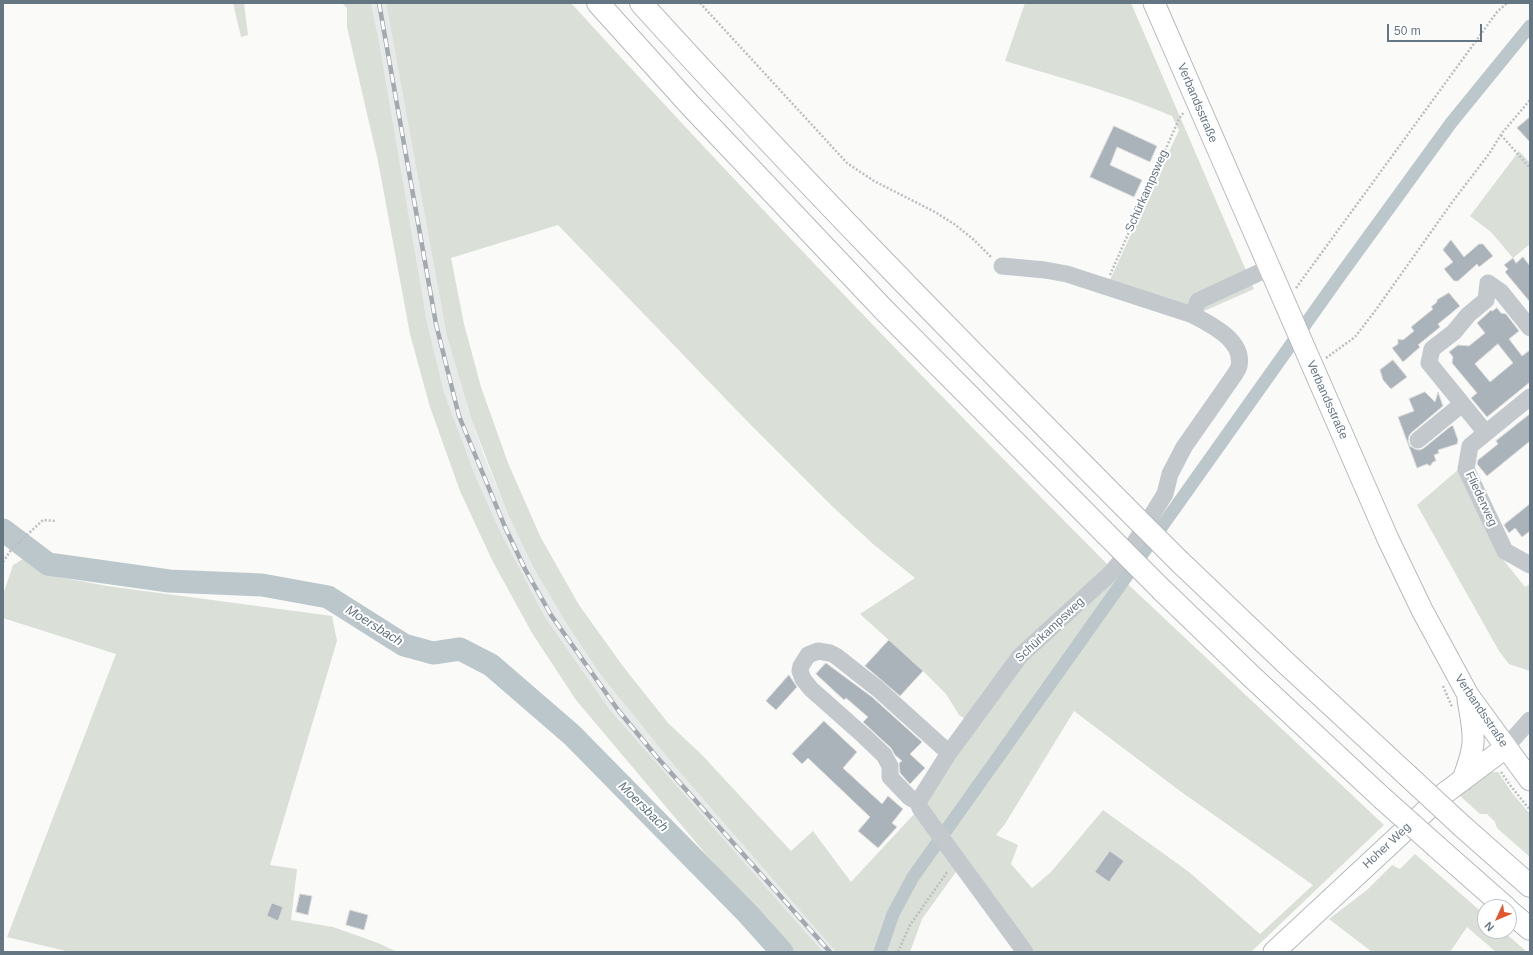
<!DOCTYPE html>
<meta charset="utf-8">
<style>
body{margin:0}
#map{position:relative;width:1533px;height:955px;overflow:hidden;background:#fafaf8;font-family:Helvetica,sans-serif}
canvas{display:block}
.frame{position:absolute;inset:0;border:4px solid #657683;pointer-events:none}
.north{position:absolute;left:1477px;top:899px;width:40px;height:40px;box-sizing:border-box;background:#fff;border:1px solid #c1c8cd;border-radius:50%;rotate:226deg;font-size:11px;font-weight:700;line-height:16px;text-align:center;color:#657683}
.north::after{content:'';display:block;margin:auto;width:14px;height:18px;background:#e4572e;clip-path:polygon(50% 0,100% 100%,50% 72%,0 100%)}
.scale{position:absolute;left:1387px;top:24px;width:95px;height:18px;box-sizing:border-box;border:2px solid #657683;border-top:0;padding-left:5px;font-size:12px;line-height:14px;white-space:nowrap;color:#657683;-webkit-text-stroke:3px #fff;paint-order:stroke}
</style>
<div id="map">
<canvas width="1533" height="955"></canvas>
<div class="frame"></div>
<div class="north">N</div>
<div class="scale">50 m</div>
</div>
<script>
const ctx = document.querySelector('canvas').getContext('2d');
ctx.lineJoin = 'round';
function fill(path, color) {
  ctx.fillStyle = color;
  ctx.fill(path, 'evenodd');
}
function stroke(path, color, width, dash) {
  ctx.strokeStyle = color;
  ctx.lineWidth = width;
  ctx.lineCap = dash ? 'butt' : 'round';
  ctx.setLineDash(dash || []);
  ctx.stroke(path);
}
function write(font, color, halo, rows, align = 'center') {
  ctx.font = font + ' Helvetica,sans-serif';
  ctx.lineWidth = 4;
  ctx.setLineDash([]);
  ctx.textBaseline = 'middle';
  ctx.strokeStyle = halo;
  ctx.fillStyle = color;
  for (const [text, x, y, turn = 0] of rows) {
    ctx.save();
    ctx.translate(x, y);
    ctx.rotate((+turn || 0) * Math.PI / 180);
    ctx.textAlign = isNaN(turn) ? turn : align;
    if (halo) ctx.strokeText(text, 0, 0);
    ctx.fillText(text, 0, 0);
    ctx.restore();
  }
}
const built = new Path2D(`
 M 371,3 L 386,3 L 447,337 L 472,421 L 483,453 L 507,512 L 533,567 L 566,623 L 600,674 L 677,769 L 836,952 L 823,952 L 610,710 L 545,617 L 501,533 L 476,478 L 444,392 L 427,322 L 379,41 Z`);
const green = new Path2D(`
 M 233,3 L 244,3 L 248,35 L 241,37 Z
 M 342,3 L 371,3 L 379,41 L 427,322 L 444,392 L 476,478 L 501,533 L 545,617 L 610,710 L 823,952 L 793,952 L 704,852 L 576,700 L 532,633 L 492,560 L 460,491 L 430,407 L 410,334 L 378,161 L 347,27 L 347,8 Z
 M 386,3 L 571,3 C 746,195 926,382 1109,566 L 967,720 L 959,715 L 946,694 L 923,671 L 860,614 L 915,578 L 873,544 L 833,507 L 746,420 L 558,225 L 451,258 L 464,324 L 481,387 L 508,463 L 541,538 L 579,605 L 622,665 L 668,723 L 702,755 L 791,851 L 813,831 L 851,882 L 916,812 L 958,869 L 922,919 L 910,952 L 836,952 L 677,769 L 600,674 L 566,623 L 533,567 L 507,512 L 472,421 L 447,337 Z
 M 1025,3 L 1131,3 L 1254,289 L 1184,320 L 1104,293 L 1179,130 L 1172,116 C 1118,93 1061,78 1005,61 Z
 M 1519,151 L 1530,163 L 1530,244 L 1513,258 L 1491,232 L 1470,216 Z
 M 1459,469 L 1501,557 L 1525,587 L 1530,584 L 1530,671 L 1509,664 L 1499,651 L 1417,505 Z
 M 23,559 L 59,577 L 107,586 L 332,616 L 337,641 L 270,865 L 297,869 L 291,920 L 333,927 L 378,943 L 397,952 L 70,952 L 7,937 L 116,654 L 3,618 L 3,595 L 13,565 Z
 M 1116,573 L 1384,825 L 1251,952 L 1032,952 L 924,805 L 1024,658 ZM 1074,711 L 1180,791 L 1313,885 L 1260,934 L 1189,872 L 1103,810 L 1051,872 L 1032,888 L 1011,864 L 1018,845 L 996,835 L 1005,824 Z
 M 1493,772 L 1498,772 L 1513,794 L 1530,814 L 1530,857 L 1497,828 L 1495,822 L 1487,814 L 1480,814 L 1459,795 L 1484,775 Z
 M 1415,854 L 1485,915 L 1485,931 L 1503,931 L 1527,952 L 1496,952 L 1467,927 L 1450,952 L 1372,952 L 1329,919 L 1367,890 L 1392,865 L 1400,869 Z`);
const canal = new Path2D(`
 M 880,952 L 893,914 L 913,877 L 1339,277 L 1451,123 L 1530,26`);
const river = new Path2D(`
 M 3,530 L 48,564 L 169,581 L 262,585 L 328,597 L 404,645 L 433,653 L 460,649 L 491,665 L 572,735 L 748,914 L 782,952`);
const building = new Path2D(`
 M 1530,117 L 1530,142 L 1517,128 Z
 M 1114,126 L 1157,146 L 1150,162 L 1117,147 L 1110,165 L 1142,180 L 1134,197 L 1090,177 Z
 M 1451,240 L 1464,257 L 1479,244 L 1483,244 L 1493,256 L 1479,267 L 1477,264 L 1458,281 L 1454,281 L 1444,269 L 1453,262 L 1443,250 Z
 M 1523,257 L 1530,266 L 1530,302 L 1505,272 L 1508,269 L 1504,265 L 1513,258 L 1516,263 Z
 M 1449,293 L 1460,306 L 1438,324 L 1440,327 L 1418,345 L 1420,347 L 1403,362 L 1392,348 L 1398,344 L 1398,339 L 1403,340 L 1414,331 L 1411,327 L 1433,309 L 1431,307 L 1437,302 L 1437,300 Z
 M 1497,308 L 1501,313 L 1506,314 L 1519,331 L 1509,339 L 1522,356 L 1530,350 L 1530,382 L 1487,417 L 1471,398 L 1477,393 L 1452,363 L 1453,357 L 1449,352 L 1458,345 L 1469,346 L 1485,333 L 1477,323 L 1491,310 L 1492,311 ZM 1498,344 L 1513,363 L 1490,382 L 1475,364 Z
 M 1393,360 L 1407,377 L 1391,389 L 1383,380 L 1380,370 Z
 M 1425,392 L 1435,402 L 1438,392 L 1443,406 L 1411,433 L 1409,436 L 1408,441 L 1410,446 L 1415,449 L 1420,450 L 1424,448 L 1451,426 L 1453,426 L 1458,440 L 1457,444 L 1438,450 L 1439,453 L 1434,455 L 1436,461 L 1433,462 L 1430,466 L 1427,464 L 1417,468 L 1398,417 L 1414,411 L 1409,399 Z
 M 1530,414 L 1530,441 L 1487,476 L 1477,464 L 1478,460 L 1498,444 L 1496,441 Z
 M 1530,504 L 1530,531 L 1522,537 L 1515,528 L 1509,533 L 1504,525 Z
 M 889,640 L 923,671 L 900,696 L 865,666 Z
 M 826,663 L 872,697 L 922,742 L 910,754 L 925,768 L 910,784 L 900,773 L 899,763 L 902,761 L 895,755 L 891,748 L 863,722 L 868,717 L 846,698 L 844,700 L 816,674 Z
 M 789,675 L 797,687 L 776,710 L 766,701 Z
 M 824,721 L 857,752 L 843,768 L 882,804 L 888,796 L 903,809 L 892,823 L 897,827 L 878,848 L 858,831 L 870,817 L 808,758 L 802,764 L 792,754 Z
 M 1110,851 L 1124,861 L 1109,882 L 1095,872 Z
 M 300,894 L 312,896 L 308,915 L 296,912 Z
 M 272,903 L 283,907 L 278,921 L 267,916 Z
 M 350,910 L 368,915 L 364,930 L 346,925 Z`);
const path = new Path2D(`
 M 700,3 L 847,163 L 874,181 L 935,212 L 954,224 L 973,239 L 992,258
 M 1501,135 L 1530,168
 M 1110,275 L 1179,119 L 1184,112
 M 1296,288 L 1497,12 L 1507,3
 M 1326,358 L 1355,337 L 1375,311 L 1453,201 L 1489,154 L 1502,133 L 1530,100
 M 3,562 L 11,550 L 43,520 L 56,521
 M 1443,686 L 1452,707
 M 1501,772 L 1510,785 L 1530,810
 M 898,952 L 910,925 L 948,871`);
const minor = new Path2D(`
 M 1002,266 L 1045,270 L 1067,274 L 1193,315
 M 1530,397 L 1470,446 L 1466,469 L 1505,551 L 1530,565
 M 1486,433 L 1429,363 L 1432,349 L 1454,332 L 1468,315 L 1486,300 L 1488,283 L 1501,292 L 1530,328
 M 1418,440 L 1462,404
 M 1505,748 L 1530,720
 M 918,802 L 909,797 L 890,777 L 890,766 L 884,755 L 864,736 L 811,689 L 803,679 L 800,671 L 801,666 L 808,655 L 818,651 L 830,653 L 836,656 L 878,689 L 949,753
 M 1025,952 L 935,829 L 920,808 L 918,802 L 949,753 L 1020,656 L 1112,572 L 1134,544 L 1165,494 L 1170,474 L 1184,447 L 1233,377 C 1235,374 1238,370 1239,366 C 1244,340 1211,325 1193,315 L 1198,301 L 1269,268`);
const major = new Path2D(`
 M 1154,3 L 1388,539 L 1422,610 L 1468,695 L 1530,780
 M 1463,780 C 1467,768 1472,756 1473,743 C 1474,728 1470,713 1468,699
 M 1274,952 L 1445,793 L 1505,748`);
const highway = new Path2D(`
 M 598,3 L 690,105 L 885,311 L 1106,534
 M 641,3 C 797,175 960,341 1124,506
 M 1180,562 L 1287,664 L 1407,775
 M 1162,590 L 1250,675 L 1382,798
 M 1462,826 L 1530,886
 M 1437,847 L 1505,907
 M 1509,911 L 1530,929`);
const rail = new Path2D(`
 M 379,3 L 436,324 L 459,416 L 505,527 L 525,569 L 551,615 L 618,710 L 656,756 L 830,952`);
const highwayBridge = new Path2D(`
 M 1124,506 L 1180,562
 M 1106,534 L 1162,590
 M 1407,775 L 1462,826
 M 1382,798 L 1437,847`);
const streetNames = [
 ["Verbandsstraße",1197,103,67],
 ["Schürkampsweg",1147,191,-66],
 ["Verbandsstraße",1327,400,66],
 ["Fliederweg",1481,499,65],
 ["Schürkampsweg",1050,630,-43],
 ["Verbandsstraße",1481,711,56],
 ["Hoher Weg",1387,846,-43]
];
const waterNames = [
 ["Moersbach",374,626,32],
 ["Moersbach",643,807,45]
];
fill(built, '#e8e9e9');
fill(green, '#dadfd7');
stroke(canal, '#bbc7cb', 13);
stroke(river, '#bbc7cb', 23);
fill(building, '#aab3b9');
stroke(building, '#dcdcda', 1);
stroke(major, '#b5babe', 23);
stroke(highway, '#b4b9bd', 24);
stroke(path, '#bbbfc2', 2.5, [2, 2]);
stroke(minor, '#c3c8cc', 17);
stroke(major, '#fff', 21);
stroke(highway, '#fff', 22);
stroke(rail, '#a2aab0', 4.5);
stroke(rail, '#fff', 3, [9]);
stroke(highwayBridge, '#b4b9bd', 24, []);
stroke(highwayBridge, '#fff', 22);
write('12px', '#657683', '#fff', streetNames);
write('italic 13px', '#60757c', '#fff', waterNames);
</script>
